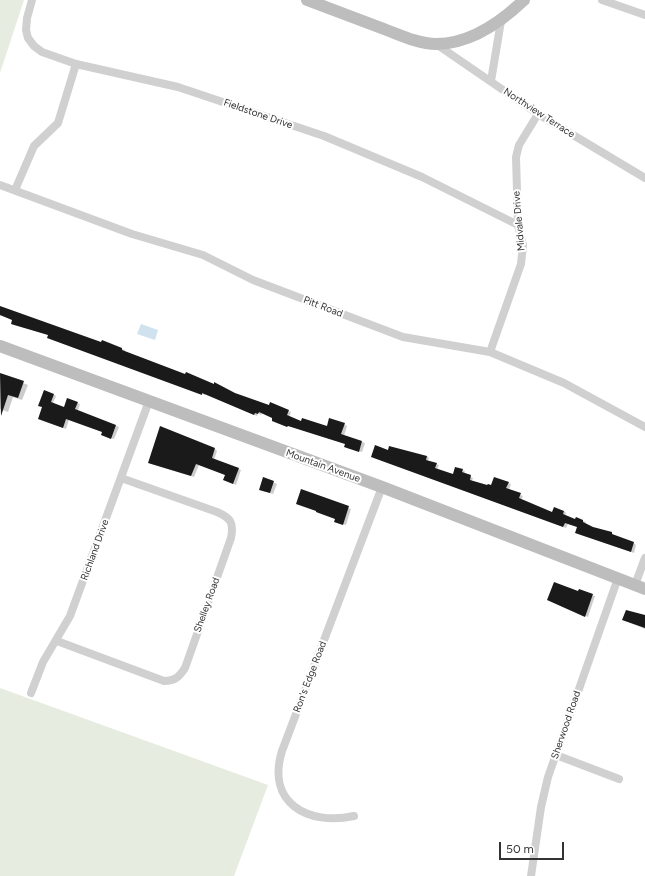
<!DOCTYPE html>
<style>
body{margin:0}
#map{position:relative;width:645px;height:876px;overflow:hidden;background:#fff;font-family:Figtree,sans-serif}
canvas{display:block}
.scale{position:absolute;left:499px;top:842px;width:65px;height:18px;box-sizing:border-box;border:2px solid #333;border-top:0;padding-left:5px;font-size:12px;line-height:14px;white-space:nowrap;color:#333;-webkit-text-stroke:3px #fff;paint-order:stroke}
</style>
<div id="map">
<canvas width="645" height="876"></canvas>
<div class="scale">50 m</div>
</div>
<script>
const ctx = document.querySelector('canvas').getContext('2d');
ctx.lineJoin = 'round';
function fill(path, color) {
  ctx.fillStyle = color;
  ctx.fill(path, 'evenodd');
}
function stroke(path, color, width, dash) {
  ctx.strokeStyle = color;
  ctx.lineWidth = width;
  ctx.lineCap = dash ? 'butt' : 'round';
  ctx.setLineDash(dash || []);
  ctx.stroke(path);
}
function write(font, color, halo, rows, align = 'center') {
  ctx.font = font + ' Figtree,sans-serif';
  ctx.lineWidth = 4;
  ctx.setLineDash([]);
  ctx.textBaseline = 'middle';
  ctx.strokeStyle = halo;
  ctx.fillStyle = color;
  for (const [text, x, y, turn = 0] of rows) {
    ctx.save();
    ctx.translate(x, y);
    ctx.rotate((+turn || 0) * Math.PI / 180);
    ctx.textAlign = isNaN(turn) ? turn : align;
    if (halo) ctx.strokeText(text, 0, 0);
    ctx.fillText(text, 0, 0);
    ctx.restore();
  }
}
const green = new Path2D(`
 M 0,0 L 24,0 L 0,73 Z
 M 0,688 L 268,785 L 234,876 L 0,876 Z`);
const water = new Path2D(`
 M 141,324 L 158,330 L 155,340 L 137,334 Z`);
const shadow = new Path2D(`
 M 0,307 L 102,343 L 102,341 L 122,349 L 125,350 L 124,352 L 235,394 L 269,406 L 288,411 L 291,412 L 289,417 L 302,422 L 327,427 L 344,424 L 347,426 L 344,436 L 365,443 L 362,452 L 348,448 L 346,444 L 276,422 L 273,418 L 262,413 L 261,415 L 258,413 L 257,416 L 205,394 L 205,395 L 51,339 L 49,335 L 14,325 L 12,324 L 13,320 L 1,315 L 0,316 Z
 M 0,374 L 28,385 L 22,400 L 13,397 L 8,412 L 0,409 Z
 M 53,394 L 56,396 L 53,403 L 64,408 L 77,403 L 80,404 L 78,411 L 119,427 L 114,439 L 105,436 L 103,432 L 69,420 L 66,429 L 41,420 Z
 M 215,449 L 217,451 L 214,460 L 241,470 L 236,485 L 227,481 L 226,475 L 199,465 L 194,477 L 152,464 Z
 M 388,451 L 427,456 L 429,458 L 428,461 L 439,465 L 437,470 L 453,476 L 462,470 L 465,471 L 464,474 L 473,478 L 472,481 L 492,486 L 508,483 L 511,484 L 509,490 L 523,496 L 521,500 L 553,513 L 564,511 L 566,513 L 565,516 L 576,520 L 583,521 L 586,522 L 585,524 L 592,528 L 612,533 L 614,536 L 634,543 L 636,545 L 634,553 L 579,534 L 578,527 L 568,524 L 566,528 L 375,458 Z
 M 264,479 L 277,484 L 273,494 L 263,491 Z
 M 301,491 L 351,509 L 346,525 L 338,523 L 340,522 Z
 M 579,592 L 595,596 L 588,617 L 551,601 Z
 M 632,612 L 645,617 L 645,629 L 626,621 Z`);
const building = new Path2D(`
 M 0,306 L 101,342 L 102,340 L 122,348 L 122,350 L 185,374 L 186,372 L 214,384 L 214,382 L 235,393 L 269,405 L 270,402 L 289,410 L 287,415 L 301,421 L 302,418 L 327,426 L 329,418 L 345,423 L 341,434 L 362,441 L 359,452 L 344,447 L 345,444 L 288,426 L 287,427 L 272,421 L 272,418 L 259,412 L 258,414 L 255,413 L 254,415 L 202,393 L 202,395 L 47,338 L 48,335 L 11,324 L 12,320 L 0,315 Z
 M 0,373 L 24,381 L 18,398 L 8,395 L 1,416 Z
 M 44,390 L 54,394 L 51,402 L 64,407 L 67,398 L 78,402 L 75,409 L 116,425 L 111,439 L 101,435 L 102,432 L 66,419 L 63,428 L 38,419 L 42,407 L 38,406 Z
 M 160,426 L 215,448 L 212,458 L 239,468 L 233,484 L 223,480 L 225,475 L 196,464 L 191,476 L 148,463 Z
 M 375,445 L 388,450 L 389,446 L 427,456 L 426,460 L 437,463 L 435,468 L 453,474 L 455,467 L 463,469 L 462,472 L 471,475 L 470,480 L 487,485 L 488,484 L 491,485 L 494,477 L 509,482 L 506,488 L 521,493 L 519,498 L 552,512 L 554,507 L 564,511 L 563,514 L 575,519 L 576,517 L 583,520 L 583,522 L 593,527 L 612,532 L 612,534 L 634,542 L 631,552 L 575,533 L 577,527 L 565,523 L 563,527 L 371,457 Z
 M 263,477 L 274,481 L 270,493 L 259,490 Z
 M 301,489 L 349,506 L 343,525 L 334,522 L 335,519 L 316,512 L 316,511 L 296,504 Z
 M 554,582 L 578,591 L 579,589 L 593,594 L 585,617 L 547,600 Z
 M 626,610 L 645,615 L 645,628 L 622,620 Z`);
const street = new Path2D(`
 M 32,0 L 27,18 L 26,30 L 28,38 L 34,46 L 42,52 L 76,64 L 178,87 L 324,136 L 422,177 L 518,225
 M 602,0 L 645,15
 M 436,44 L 538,114 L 645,178
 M 491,81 L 501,21
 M 0,185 L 132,234 L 203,255 L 253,280 L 403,337 L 490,352 L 564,383 L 645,427
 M 15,190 L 34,146 L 58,123 L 76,64
 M 490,352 L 521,264 L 523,245 L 518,225 L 516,157 L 519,145 L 538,114
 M 635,585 L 645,558
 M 57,641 L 164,681 C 175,681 179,677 185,668 L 231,538 C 234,523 231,518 217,512 L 121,478
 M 31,693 L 43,662 L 70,616 L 149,401
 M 556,755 L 619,779
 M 354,816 C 308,826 266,803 282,751 L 382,487
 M 531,876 L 541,807 L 548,777 L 618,578`);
const secondary = new Path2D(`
 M 307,0 C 333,10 358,19 384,29 C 400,35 419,44 436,44 C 470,44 501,22 524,0
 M 0,346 L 382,487 L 645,589`);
const streetNames = [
 ["Northview Terrace",539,113,33],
 ["Fieldstone Drive",258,114,19],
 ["Midvale Drive",519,221,-95],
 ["Pitt Road",323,307,21],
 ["Mountain Avenue",323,466,20],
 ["Richland Drive",95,550,-70],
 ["Shelley Road",207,605,-70],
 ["Ron's Edge Road",310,677,-69],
 ["Sherwood Road",566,725,-71]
];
fill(green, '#e6ecdf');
fill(water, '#cfe2ee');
fill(shadow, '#0003');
fill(building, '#1a1a1a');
stroke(street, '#d0d0d0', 8);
stroke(secondary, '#bdbdbd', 12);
write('10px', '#333', '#fff', streetNames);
</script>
